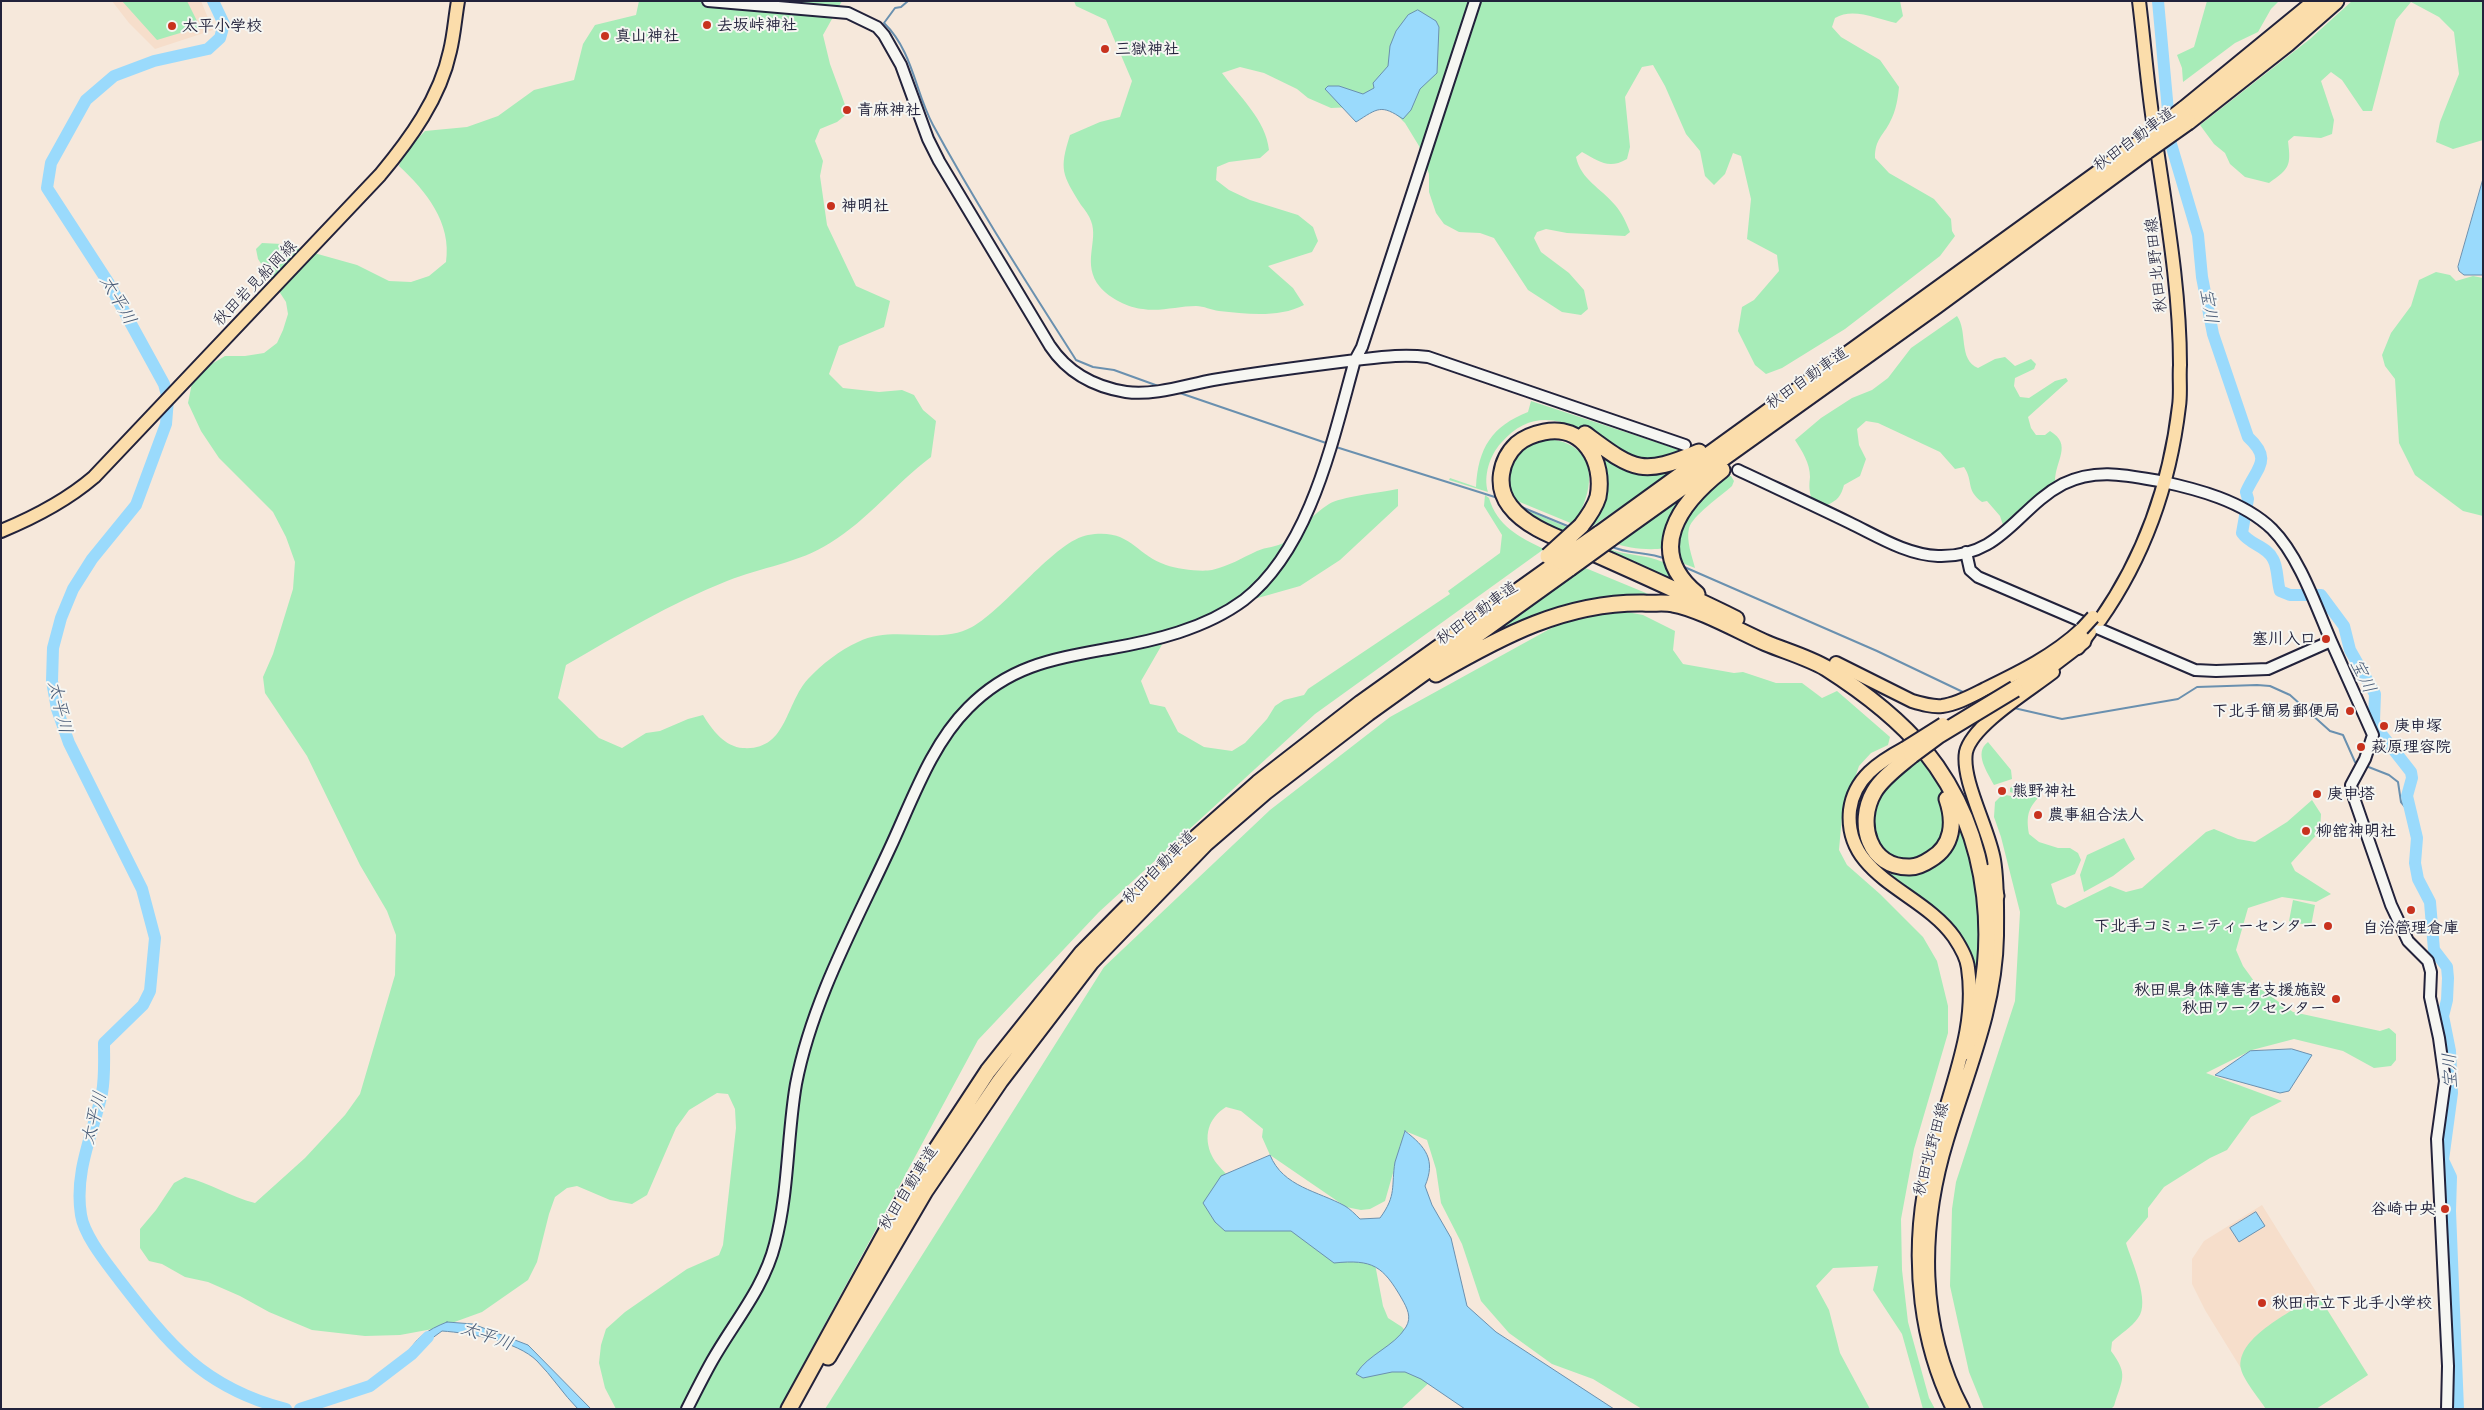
<!DOCTYPE html>
<meta charset="utf-8">
<style>
body{margin:0}
#map{position:relative;width:2484px;height:1410px;overflow:hidden;background:#f6e8db;font-family:Mali,sans-serif}
canvas{display:block}
.frame{position:absolute;inset:0;border:2px solid #22223b;pointer-events:none}
</style>
<div id="map">
<canvas width="2484" height="1410"></canvas>
<div class="frame"></div>
</div>
<script>
const ctx = document.querySelector('canvas').getContext('2d');
ctx.lineJoin = 'round';
function fill(path, color) {
  ctx.fillStyle = color;
  ctx.fill(path, 'evenodd');
}
function stroke(path, color, width, dash) {
  ctx.strokeStyle = color;
  ctx.lineWidth = width;
  ctx.lineCap = dash ? 'butt' : 'round';
  ctx.setLineDash(dash || []);
  ctx.stroke(path);
}
function write(font, color, halo, rows, align = 'center') {
  ctx.font = font + ' Mali,"Klee One",sans-serif';
  ctx.lineWidth = 4;
  ctx.setLineDash([]);
  ctx.textBaseline = 'middle';
  ctx.strokeStyle = halo;
  ctx.fillStyle = color;
  for (const [text, x, y, turn = 0] of rows) {
    ctx.save();
    ctx.translate(x, y);
    ctx.rotate((+turn || 0) * Math.PI / 180);
    ctx.textAlign = isNaN(turn) ? turn : align;
    if (halo) ctx.strokeText(text, 0, 0);
    ctx.fillText(text, 0, 0);
    ctx.restore();
  }
}
const built = new Path2D(`
 M 112,1 L 201,1 L 213,30 L 155,49 L 129,23 Z
 M 2262,1205 L 2368,1375 L 2316,1409 L 2266,1409 L 2205,1310 L 2192,1284 L 2192,1259 L 2204,1241 Z`);
const green = new Path2D(`
 M 122,1 L 187,1 L 200,27 L 157,40 Z
 M 639,1 L 842,1 L 823,35 L 830,64 L 848,113 L 837,122 L 820,129 L 815,141 L 823,161 L 820,176 L 827,225 L 856,286 L 890,301 L 884,327 L 839,346 L 829,374 L 843,388 L 879,392 L 902,390 L 914,395 L 923,410 L 936,421 L 931,457 C 895,484 868,520 830,543 C 799,563 762,567 727,581 C 671,603 618,635 566,665 L 558,698 L 599,738 L 622,748 L 646,733 L 660,731 L 688,719 L 703,715 C 712,730 725,747 743,748 C 787,751 785,704 808,679 C 822,664 840,650 858,642 C 895,624 937,646 972,627 C 1005,609 1056,540 1088,535 C 1131,528 1135,555 1166,565 C 1178,569 1200,572 1212,570 C 1229,566 1242,558 1257,551 C 1266,547 1277,547 1285,542 C 1300,530 1313,514 1329,504 C 1339,497 1383,492 1398,489 L 1398,506 L 1340,560 L 1300,586 L 1233,605 L 1197,623 L 1171,629 L 1141,681 L 1150,704 L 1165,707 L 1178,732 L 1204,747 L 1232,751 L 1245,743 L 1267,719 L 1275,706 L 1284,700 L 1304,695 L 1308,689 L 1450,594 L 1448,591 L 1500,553 L 1502,535 L 1484,506 L 1485,495 L 1489,498 C 1497,526 1519,537 1544,549 L 1315,714 L 1099,912 L 978,1040 L 779,1409 L 616,1409 L 605,1388 L 599,1363 L 601,1345 L 606,1329 L 625,1312 L 687,1269 L 719,1255 L 723,1245 L 736,1128 L 735,1109 L 728,1094 L 717,1093 L 689,1110 L 676,1128 L 647,1195 L 632,1204 L 610,1200 L 577,1186 L 567,1188 L 555,1197 L 549,1214 L 537,1262 L 528,1280 L 482,1312 L 438,1328 L 400,1335 L 365,1336 L 312,1330 L 269,1312 L 240,1296 L 208,1282 L 185,1277 L 162,1264 L 149,1261 L 140,1248 L 140,1229 L 156,1210 L 174,1183 L 185,1177 C 210,1183 231,1197 255,1203 L 305,1158 L 345,1115 L 360,1094 L 395,975 L 396,935 L 387,911 L 360,865 L 307,756 L 265,693 L 263,677 L 273,654 L 293,589 L 295,562 L 286,537 L 273,512 L 219,458 L 201,431 L 188,403 L 192,383 L 210,365 L 225,356 L 245,356 L 264,353 L 277,343 L 283,330 L 288,314 L 286,302 L 258,259 L 256,249 L 262,243 L 282,244 L 357,265 L 389,281 L 411,282 L 429,276 L 446,262 C 452,223 426,191 399,166 C 402,153 416,141 425,131 L 467,127 L 498,116 L 534,90 L 574,80 L 583,44 L 595,25 L 636,15 Z
 M 1074,1 L 1900,1 L 1903,16 L 1896,23 C 1877,19 1853,7 1835,18 L 1832,27 L 1841,37 L 1880,60 L 1899,87 C 1898,98 1896,111 1890,122 C 1883,136 1875,139 1875,158 L 1889,173 L 1934,199 L 1951,219 L 1952,231 L 1955,236 L 1940,256 L 1845,329 L 1782,368 L 1766,374 L 1755,365 L 1738,331 L 1742,307 L 1754,300 L 1779,271 L 1777,255 L 1747,239 L 1751,199 L 1741,156 L 1733,153 L 1725,174 L 1714,185 L 1705,176 L 1700,151 L 1686,134 L 1665,86 L 1653,65 L 1642,67 L 1625,97 L 1630,147 L 1627,159 C 1608,170 1599,161 1582,152 L 1576,157 C 1581,180 1601,188 1615,205 C 1622,213 1626,222 1630,232 L 1625,236 L 1567,233 L 1546,229 L 1537,232 L 1534,238 L 1541,252 L 1569,273 L 1584,290 L 1588,309 L 1581,315 L 1562,312 L 1528,290 L 1494,238 L 1480,233 L 1459,232 L 1444,224 L 1436,213 L 1429,192 L 1429,174 L 1419,146 L 1405,123 L 1394,112 L 1375,106 L 1331,108 L 1308,98 L 1297,89 L 1264,73 L 1240,67 L 1222,73 C 1239,96 1266,120 1269,150 L 1260,158 L 1229,162 L 1217,167 L 1216,180 L 1229,190 L 1250,200 L 1298,215 L 1313,227 L 1318,241 L 1312,252 L 1268,266 L 1293,288 L 1304,305 C 1279,318 1247,314 1219,311 C 1211,310 1204,306 1196,306 C 1179,306 1160,312 1143,309 C 1129,308 1109,298 1100,287 C 1081,264 1099,241 1091,221 C 1089,215 1085,210 1081,205 C 1062,174 1059,170 1070,135 L 1100,122 L 1120,117 L 1132,81 L 1106,20 L 1076,6 Z
 M 2207,1 L 2279,1 L 2271,9 L 2258,32 L 2235,43 L 2183,82 L 2182,68 L 2177,55 L 2194,47 Z
 M 2352,1 L 2483,1 L 2483,140 L 2453,149 L 2436,142 L 2440,122 L 2459,74 L 2454,32 L 2439,17 L 2411,2 L 2396,20 L 2372,111 L 2363,111 L 2342,80 L 2331,72 L 2321,81 L 2334,120 L 2332,134 L 2321,138 L 2294,136 L 2288,141 C 2291,166 2290,168 2269,183 L 2245,177 L 2230,164 L 2225,153 L 2214,144 L 2200,125 L 2310,39 Z
 M 2436,272 L 2450,275 L 2456,281 L 2473,276 L 2483,278 L 2483,516 L 2463,511 L 2415,475 L 2399,443 L 2395,379 L 2385,366 L 2382,355 L 2391,333 L 2411,306 L 2419,280 Z
 M 1957,316 C 1968,331 1958,360 1978,368 L 1995,359 L 2005,357 L 2015,366 L 2031,359 L 2036,364 L 2034,369 L 2015,378 L 2014,386 L 2020,397 L 2029,398 L 2055,381 L 2066,378 L 2068,381 L 2028,417 L 2031,428 L 2036,435 L 2045,435 L 2050,431 C 2073,445 2055,460 2055,482 L 2003,525 L 2000,516 L 1987,501 L 1982,502 C 1965,489 1974,482 1964,467 L 1955,469 L 1940,452 L 1878,423 L 1866,421 L 1857,429 L 1859,445 L 1866,459 L 1860,476 L 1844,485 C 1841,496 1838,500 1827,505 L 1812,500 C 1809,491 1809,486 1810,477 C 1810,463 1802,451 1795,440 L 1821,418 L 1852,398 L 1872,390 L 1888,378 L 1911,348 Z
 M 1531,401 L 1686,452 C 1676,458 1645,464 1634,460 C 1626,458 1618,450 1611,446 C 1573,424 1537,402 1501,443 C 1490,455 1483,476 1488,492 L 1449,480 L 1450,478 L 1476,487 C 1478,448 1492,426 1528,412 Z
 M 1546,439 C 1599,442 1597,490 1573,524 L 1510,498 C 1508,494 1505,488 1505,483 C 1504,459 1525,443 1546,439 Z
 M 1593,451 L 1671,469 L 1672,472 L 1587,530 L 1591,518 Z
 M 1713,470 L 1672,522 L 1682,589 L 1600,552 L 1607,548 C 1625,556 1645,554 1663,562 L 1664,548 C 1651,551 1626,548 1614,543 Z
 M 1726,476 L 1731,476 L 1734,481 L 1732,486 C 1721,496 1693,515 1689,528 C 1686,541 1692,556 1695,568 L 1677,561 C 1675,512 1691,505 1726,476 Z
 M 1512,504 L 1569,528 L 1561,536 Z
 M 1583,567 L 1658,598 C 1640,598 1621,597 1604,598 C 1556,601 1508,625 1468,649 Z
 M 1627,612 L 1643,615 L 1675,631 L 1673,650 L 1683,664 L 1734,673 L 1743,672 L 1776,683 L 1802,683 L 1822,698 L 1837,691 L 1890,737 L 1888,745 L 1871,753 L 1859,766 L 1842,816 L 1839,850 L 1847,865 L 1880,894 L 1923,937 L 1937,961 L 1948,1006 L 1948,1033 L 1914,1149 L 1901,1219 L 1902,1270 L 1908,1322 L 1929,1398 L 1935,1409 L 1923,1409 L 1902,1334 L 1873,1290 L 1878,1266 L 1833,1268 L 1816,1286 L 1829,1310 L 1840,1353 L 1870,1409 L 1642,1409 L 1593,1379 L 1552,1364 L 1509,1333 L 1481,1301 L 1462,1244 L 1441,1203 L 1436,1169 L 1427,1140 L 1405,1131 L 1385,1201 L 1370,1209 L 1361,1210 L 1346,1207 L 1270,1155 L 1262,1137 L 1263,1129 L 1241,1111 L 1226,1107 C 1208,1118 1203,1137 1212,1156 C 1215,1163 1223,1170 1227,1175 L 1375,1264 L 1383,1306 L 1388,1318 L 1402,1327 L 1420,1348 L 1432,1380 L 1401,1409 L 825,1409 L 1104,967 L 1270,810 L 1390,717 L 1566,620 L 1592,613 Z
 M 1988,742 L 2011,770 L 2012,779 L 1994,785 C 1988,773 1973,753 1988,742 Z
 M 1905,750 L 1864,805 L 1881,863 L 1942,856 L 1953,808 L 1978,878 L 1981,971 L 1973,971 L 1967,951 L 1874,867 L 1856,839 L 1854,805 L 1860,788 Z
 M 1917,755 L 1938,784 L 1947,807 L 1942,846 L 1921,861 L 1889,859 L 1869,829 L 1880,792 Z
 M 2040,783 L 2044,787 L 2039,793 L 2022,796 L 2010,792 L 2010,788 L 2014,785 L 2018,789 L 2026,789 Z
 M 2006,795 L 2021,798 L 2031,795 L 2040,796 C 2028,808 2026,816 2029,834 L 2039,842 L 2058,848 L 2070,848 L 2078,853 L 2081,860 L 2075,874 L 2051,884 L 2057,904 L 2065,908 L 2110,886 L 2126,892 L 2142,888 L 2206,832 L 2214,829 L 2238,839 L 2255,842 L 2287,822 L 2312,800 L 2321,814 L 2320,831 L 2291,863 L 2295,871 L 2331,894 L 2316,902 L 2282,897 L 2248,908 L 2236,950 L 2243,966 L 2259,988 L 2293,1012 L 2380,1031 L 2389,1028 L 2396,1034 L 2396,1060 L 2391,1066 L 2374,1068 L 2343,1051 L 2294,1039 L 2252,1050 L 2206,1073 L 2282,1101 L 2251,1117 L 2227,1150 L 2210,1158 L 2164,1187 L 2148,1208 L 2148,1217 L 2126,1243 C 2131,1260 2151,1302 2138,1318 C 2132,1327 2120,1334 2112,1342 L 2111,1351 C 2129,1375 2122,1379 2114,1406 L 2111,1409 L 1984,1409 L 1969,1372 L 1950,1286 L 1952,1209 L 1956,1182 L 2015,1001 L 2020,912 L 2001,837 L 1994,817 L 1995,802 L 2001,796 Z
 M 2124,838 L 2135,859 L 2113,876 L 2084,892 L 2080,875 L 2087,855 Z
 M 2293,900 L 2315,905 L 2311,926 L 2289,921 Z
 M 2318,1295 L 2368,1375 L 2316,1409 L 2266,1409 C 2260,1400 2243,1379 2241,1369 C 2235,1337 2295,1310 2318,1295 Z`);
const water = new Path2D(`
 M 1418,10 L 1436,21 L 1439,27 L 1437,73 L 1420,89 L 1411,110 L 1403,119 C 1381,104 1378,108 1356,122 L 1325,89 L 1328,86 L 1339,86 L 1363,94 L 1374,88 L 1373,83 L 1388,66 L 1390,46 L 1396,31 L 1408,15 Z
 M 2483,179 L 2483,275 L 2464,275 L 2459,271 L 2458,267 Z
 M 2292,1049 L 2312,1055 L 2289,1091 L 2280,1093 L 2215,1075 L 2250,1051 Z
 M 1405,1131 C 1426,1147 1436,1160 1425,1186 L 1432,1205 L 1451,1238 L 1467,1306 L 1496,1332 L 1614,1409 L 1465,1409 L 1421,1379 L 1405,1372 L 1392,1372 L 1363,1378 L 1356,1374 C 1368,1354 1394,1347 1406,1327 C 1412,1317 1407,1308 1402,1299 C 1383,1266 1373,1259 1334,1263 L 1291,1231 L 1225,1231 L 1215,1222 L 1203,1203 L 1221,1176 L 1270,1155 C 1283,1187 1318,1191 1345,1206 C 1350,1209 1355,1214 1360,1219 L 1380,1218 C 1397,1195 1391,1186 1395,1162 C 1398,1152 1402,1141 1405,1131 Z
 M 2256,1212 L 2265,1226 L 2239,1242 L 2230,1228 Z
 M 447,1322 L 473,1324 L 528,1345 L 591,1409 L 578,1409 C 563,1394 552,1376 537,1361 C 517,1341 470,1333 442,1331 L 405,1358 C 415,1338 427,1330 447,1322 Z`);
const stream = new Path2D(`
 M 908,1 L 901,7 L 895,8 L 884,23 C 913,51 915,92 933,125 C 977,206 1027,283 1076,360 L 1093,367 L 1114,370 L 1161,387
 M 1177,392 L 1329,444
 M 1336,447 L 1498,498
 M 1519,506 L 1570,527
 M 1610,546 C 1629,555 1646,551 1666,559
 M 1682,566 L 1877,651 L 1965,693
 M 2014,708 L 2062,719 L 2178,699 L 2197,687 L 2257,685 L 2270,686 L 2290,695 L 2330,731 L 2343,735 L 2355,762 L 2359,764
 M 2366,766 L 2389,775 L 2398,782 L 2401,802 L 2410,813`);
const river = new Path2D(`
 M 213,1 L 224,24 L 220,38 L 208,49 L 154,61 L 114,76 L 86,100 L 51,163 L 47,188 L 108,282 L 164,384 L 168,399 L 166,424 L 136,505 L 92,559 L 73,589 L 61,618 L 53,648 L 52,681 L 57,709 L 69,743 L 142,889 L 155,938 L 150,991 L 143,1005 L 104,1043 C 104,1059 105,1077 102,1093 C 93,1133 74,1172 81,1215 C 84,1235 105,1261 117,1277 C 168,1343 201,1387 286,1409
 M 2158,1 L 2171,144 L 2198,235 L 2202,277 L 2213,334 L 2248,437 C 2273,460 2257,467 2246,492 L 2248,499 L 2242,533 C 2250,545 2267,546 2273,559 C 2278,567 2277,582 2280,591 L 2290,595 L 2321,595 L 2344,626 L 2350,650 L 2375,694 L 2374,721 L 2382,735 L 2411,772 L 2412,778 L 2407,796 L 2417,838 L 2415,863 L 2418,879 L 2430,902 L 2434,950 L 2447,967 L 2448,978 L 2447,1000 L 2443,1016 L 2450,1051 L 2452,1093 L 2443,1160 L 2451,1177 L 2450,1211 L 2458,1409
 M 300,1409 L 370,1386 L 412,1354 L 428,1337`);
const minor = new Path2D(`
 M 708,1 L 848,13 L 877,27 L 884,35 L 901,65 L 928,139 L 939,161 L 1050,346 C 1068,373 1095,387 1126,392 C 1154,396 1186,385 1213,380 C 1260,372 1308,366 1356,360 C 1382,357 1402,354 1428,357 L 1685,445
 M 1738,470 C 1776,488 1813,505 1850,523 C 1877,536 1907,555 1938,556 C 2002,558 2017,508 2063,484 C 2095,468 2126,475 2159,481 C 2197,489 2243,501 2272,529 C 2299,556 2316,606 2331,641 C 2345,672 2359,704 2373,735 L 2365,759 L 2351,785 L 2354,798 L 2391,905 L 2408,941 L 2428,961 L 2431,972 L 2430,997 L 2439,1038 L 2445,1081 L 2437,1139 L 2448,1366 L 2447,1409
 M 1966,552 L 1970,570 L 1978,577 L 2195,670 L 2216,671 L 2268,669 L 2331,641
 M 687,1409 C 695,1393 703,1377 712,1361 C 734,1322 764,1288 775,1244 C 789,1191 787,1136 796,1084 C 812,1001 855,924 890,848 C 912,801 931,745 968,708 C 1009,666 1052,659 1107,649 C 1154,641 1205,629 1244,600 C 1311,548 1333,438 1355,360 L 1362,347 L 1475,1`);
const major = new Path2D(`
 M 1,531 C 35,517 66,501 94,477 L 380,175 C 410,139 440,98 450,51 C 454,35 455,18 458,1
 M 2100,620 C 2144,557 2170,483 2179,406 C 2181,393 2179,378 2180,365 C 2180,283 2164,202 2153,121 C 2147,81 2144,41 2139,1
 M 2078,648 L 2090,632
 M 1836,663 L 1912,701 C 1922,704 1932,707 1942,706 C 1957,704 1971,696 1985,689 C 2020,672 2053,656 2082,629
 M 1905,748 C 1879,762 1854,778 1850,810 C 1843,877 1922,891 1954,937 C 1960,946 1967,957 1968,968 C 1976,1021 1957,1068 1943,1119 C 1936,1143 1928,1167 1924,1192 C 1912,1264 1920,1343 1953,1409
 M 1963,1409 C 1919,1327 1920,1228 1947,1140 C 1967,1073 1996,1008 1997,936 C 1997,911 1998,884 1994,860 C 1989,829 1961,780 1966,752 C 1972,725 2030,690 2053,672`);
const highway = new Path2D(`
 M 2184,109 L 2316,1
 M 2188,122 L 2287,44 L 2336,1
 M 1585,434 C 1634,470 1640,477 1699,452
 M 1581,526 C 1588,517 1595,507 1598,497 C 1605,461 1583,424 1544,432 C 1534,434 1524,438 1517,444 C 1500,460 1495,487 1510,506 C 1528,530 1565,540 1591,552 C 1640,574 1688,595 1736,619
 M 1599,534 L 2144,140
 M 1610,539 L 1936,306 L 2147,151
 M 1697,594 C 1644,551 1680,503 1722,470
 M 1436,674 C 1502,636 1565,602 1643,603 C 1653,604 1664,602 1673,604 C 1698,608 1741,632 1766,643 C 1785,651 1807,657 1826,668 C 1862,691 1898,718 1925,751 C 1993,835 2003,954 1964,1052
 M 2015,689 L 2045,670 L 2083,641
 M 1912,755 C 1899,766 1882,778 1874,792 C 1856,823 1869,868 1910,867 C 1918,867 1925,863 1931,859 C 1953,846 1955,822 1947,799
 M 1990,872 L 1996,896
 M 828,1357 L 925,1191 L 1000,1081 L 1091,962 L 1206,843 L 1265,792 L 1368,713 L 1570,568
 M 789,1409 L 907,1194 L 988,1071 L 1082,953 L 1198,836 L 1258,783 L 1361,703 L 1560,561`);
const majorBridge = new Path2D(`
 M 2082,629 L 2093,617
 M 1905,748 L 1943,724`);
const highwayBridge = new Path2D(`
 M 2144,140 L 2184,109
 M 2147,151 L 2188,122
 M 1548,556 L 1581,526
 M 1560,561 L 1599,534
 M 1570,568 L 1610,539
 M 1912,755 L 1939,735 L 2015,689`);
const markers = [
 [707,25,5,"#c8321e"],
 [172,26,5,"#c8321e"],
 [605,36,5,"#c8321e"],
 [1105,49,5,"#c8321e"],
 [847,110,5,"#c8321e"],
 [831,206,5,"#c8321e"],
 [2326,639,5,"#c8321e"],
 [2350,711,5,"#c8321e"],
 [2384,726,5,"#c8321e"],
 [2361,747,5,"#c8321e"],
 [2002,791,5,"#c8321e"],
 [2317,794,5,"#c8321e"],
 [2038,815,5,"#c8321e"],
 [2306,831,5,"#c8321e"],
 [2411,910,5,"#c8321e"],
 [2328,926,5,"#c8321e"],
 [2336,999,5,"#c8321e"],
 [2445,1209,5,"#c8321e"],
 [2262,1303,5,"#c8321e"]
];
const poiNames = [
 ["去坂峠神社",717,25],
 ["太平小学校",182,26],
 ["真山神社",615,36],
 ["三獄神社",1115,49],
 ["青麻神社",857,110],
 ["神明社",841,206],
 ["塞川入口",2316,639,"right"],
 ["下北手簡易郵便局",2340,711,"right"],
 ["庚申塚",2394,726],
 ["萩原理容院",2371,747],
 ["熊野神社",2012,791],
 ["庚申塔",2327,794],
 ["農事組合法人",2048,815],
 ["柳舘神明社",2316,831],
 ["下北手コミュニティーセンター",2318,926,"right"],
 ["自治管理倉庫",2411,928,"center"],
 ["秋田県身体障害者支援施設",2326,990,"right"],
 ["秋田ワークセンター",2326,1008,"right"],
 ["谷崎中央",2435,1209,"right"],
 ["秋田市立下北手小学校",2272,1303]
];
const streetNames = [
 ["秋田自動車道",2134,139,-36],
 ["秋田北野田線",2156,265,-96],
 ["秋田岩見船岡線",255,283,-46],
 ["秋田自動車道",1807,378,-35],
 ["秋田自動車道",1477,613,-36],
 ["秋田自動車道",1159,867,-45],
 ["秋田北野田線",1931,1149,-75],
 ["秋田自動車道",908,1188,-58]
];
const waterNames = [
 ["太平川",118,300,60],
 ["宝川",2209,306,81],
 ["宝川",2363,676,64],
 ["太平川",60,707,77],
 ["宝川",2450,1071,-92],
 ["太平川",94,1118,-76],
 ["太平川",487,1336,19]
];
fill(built, '#f6decb');
fill(green, '#a7ecb8');
fill(water, '#9adafc');
stroke(water, '#6a90af', 1);
stroke(stream, '#6a90af', 2);
stroke(river, '#9adafc', 12);
stroke(minor, '#22223b', 14);
stroke(major, '#22223b', 16);
stroke(highway, '#22223b', 19);
stroke(minor, '#f6f6f2', 10);
stroke(major, '#fbddab', 12);
stroke(highway, '#fbddab', 15);
stroke(majorBridge, '#22223b', 16, []);
stroke(highwayBridge, '#22223b', 19, []);
stroke(majorBridge, '#fbddab', 12);
stroke(highwayBridge, '#fbddab', 15);
for (const [x, y, r, color] of markers) {
  const dot = new Path2D();
  dot.arc(x, y, r, 0, 2 * Math.PI);
  ctx.fillStyle = color;
  ctx.fill(dot);
  stroke(dot, '#f6f6f2', 2);
}
write('bold 16px', '#22223b', '#f6f6f2', poiNames, 'left');
write('16px', '#22223b', '#f6f6f2', streetNames);
write('italic 18px', '#465975', '#f6f6f2', waterNames);
</script>
